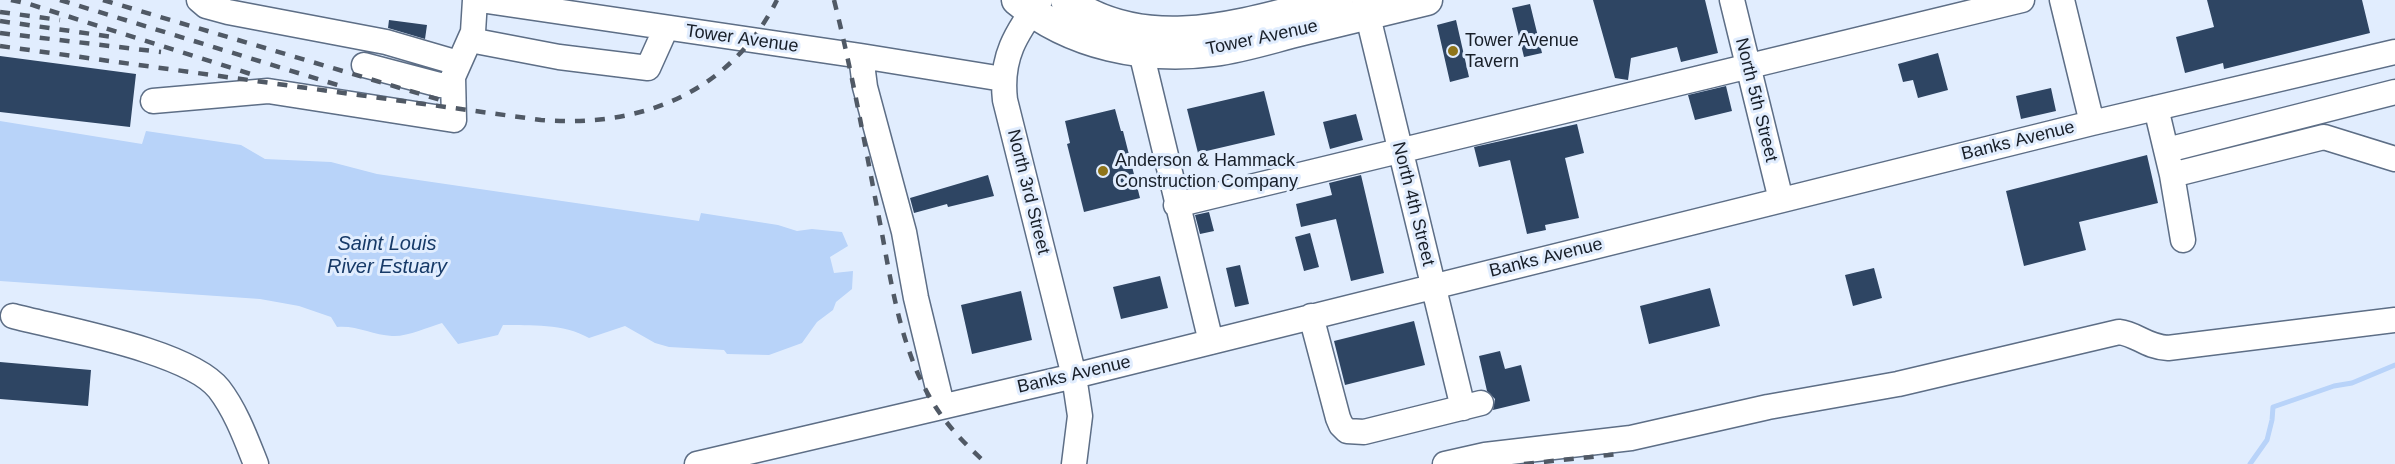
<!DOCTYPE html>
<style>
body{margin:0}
canvas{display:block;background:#e1edfe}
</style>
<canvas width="2395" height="464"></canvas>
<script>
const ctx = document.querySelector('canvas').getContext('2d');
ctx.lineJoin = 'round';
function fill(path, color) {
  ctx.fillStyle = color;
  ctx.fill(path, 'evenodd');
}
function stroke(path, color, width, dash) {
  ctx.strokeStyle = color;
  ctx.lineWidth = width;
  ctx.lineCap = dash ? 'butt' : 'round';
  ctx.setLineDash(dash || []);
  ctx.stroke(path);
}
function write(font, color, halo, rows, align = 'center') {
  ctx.font = font + ' Arial,sans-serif';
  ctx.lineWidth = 6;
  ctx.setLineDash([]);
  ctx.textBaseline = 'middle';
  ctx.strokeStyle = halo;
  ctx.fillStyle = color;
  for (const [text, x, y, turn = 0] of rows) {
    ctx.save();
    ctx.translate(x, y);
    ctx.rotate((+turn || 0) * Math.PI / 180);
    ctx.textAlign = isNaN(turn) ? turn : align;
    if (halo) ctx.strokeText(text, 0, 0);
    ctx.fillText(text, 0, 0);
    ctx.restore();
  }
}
const water = new Path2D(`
 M 0,121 L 142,144 L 146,131 L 241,145 L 265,159 L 331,162 L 377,174 L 699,221 L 701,213 L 778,225 L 797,231 L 812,229 L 842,232 L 848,246 L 830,257 L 834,273 L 853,271 L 852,289 L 836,302 L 833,310 L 817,322 L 802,343 L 769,355 L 727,354 L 724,350 L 669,347 L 655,343 L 625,326 L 589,338 C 563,323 531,326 503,325 L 498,335 L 458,344 L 442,323 C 428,327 407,337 392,336 C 373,335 356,325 337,327 L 331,317 L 299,306 L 260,299 L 0,281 Z`);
const stream = new Path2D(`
 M 2250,464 L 2267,440 L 2272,420 L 2273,407 L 2334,386 L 2352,383 L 2395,365`);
const building = new Path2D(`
 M 1593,0 L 1705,0 L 1718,53 L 1681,62 L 1677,47 L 1631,58 L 1628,80 L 1615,78 Z
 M 2207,0 L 2362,0 L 2370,33 L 2224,69 L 2223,63 L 2185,73 L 2176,37 L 2214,27 Z
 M 1530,4 L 1542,53 L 1524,57 L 1512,8 Z
 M 389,20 L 427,25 L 425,39 L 388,28 Z
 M 1456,20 L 1469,77 L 1450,82 L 1437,25 Z
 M 1938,53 L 1948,90 L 1918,98 L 1913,80 L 1903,82 L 1898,64 Z
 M 0,56 L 136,74 L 130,127 L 0,112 Z
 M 1726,86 L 1732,111 L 1695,120 L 1688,95 Z
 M 2051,88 L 2056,111 L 2021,119 L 2016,96 Z
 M 1264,91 L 1275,135 L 1198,153 L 1187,109 Z
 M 1115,109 L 1121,131 L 1123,131 L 1140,198 L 1084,212 L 1067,144 L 1070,143 L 1065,121 Z
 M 1356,114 L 1363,140 L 1330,149 L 1323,122 Z
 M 1577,124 L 1584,153 L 1565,158 L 1579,218 L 1545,225 L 1546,230 L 1527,234 L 1510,160 L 1479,167 L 1474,147 Z
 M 2147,155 L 2158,203 L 2079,222 L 2086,250 L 2024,266 L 2006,191 Z
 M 988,175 L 994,196 L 948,207 L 947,204 L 914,213 L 910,198 Z
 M 1361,175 L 1384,273 L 1351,281 L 1336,219 L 1301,227 L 1296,204 L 1332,195 L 1329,183 Z
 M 1209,212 L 1214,231 L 1200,234 L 1195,215 Z
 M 1310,233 L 1319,267 L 1304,271 L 1295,237 Z
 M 1240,265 L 1249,304 L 1235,307 L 1226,268 Z
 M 1874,268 L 1882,298 L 1853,306 L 1845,275 Z
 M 1160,276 L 1168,308 L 1121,319 L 1113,287 Z
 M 1710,288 L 1720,326 L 1649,344 L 1640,306 Z
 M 1021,291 L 1032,340 L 972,354 L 961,305 Z
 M 1414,321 L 1425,365 L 1345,385 L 1334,341 Z
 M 1500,351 L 1505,369 L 1521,365 L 1530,401 L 1493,410 L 1495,399 L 1487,391 L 1479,356 Z
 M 0,362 L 91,370 L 88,406 L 0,399 Z`);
const minor = new Path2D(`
 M 199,0 L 206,6 L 228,12 L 386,42 L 458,63
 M 480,0 L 861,56 L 1003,79
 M 1040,0 C 1016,34 1000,57 1005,100 L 1074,376 L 1080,416 L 1074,464
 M 1364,0 L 1463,408
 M 1732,0 L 1781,200
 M 2062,0 L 2092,123
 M 470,40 L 559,57 L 648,68 L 666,28
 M 1141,52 L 1211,342
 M 861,56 L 865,87 L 904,232 L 916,298 L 942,405
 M 364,65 L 440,85 L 453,86
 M 153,101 L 268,91 L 454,120 L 453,77 L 473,32 L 475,0
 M 2156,108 L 2172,175 L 2183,240
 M 2167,150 L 2395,92
 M 2172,175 L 2324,137 L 2395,159
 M 1176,205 L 2022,0
 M 13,316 C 62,329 189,351 219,389 C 236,411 246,439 256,464
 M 1311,316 L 1338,418 L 1341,425 L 1347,431 L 1364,432 L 1481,403
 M 697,464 L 1074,376 L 2092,123 L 2395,52
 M 1445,464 L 1485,455 L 1631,438 L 1768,407 L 1898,384 L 2119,332 C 2137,334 2146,347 2168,348 L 2395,320`);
const major = new Path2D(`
 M 1017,0 C 1071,45 1145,60 1214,51 C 1244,47 1274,37 1303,30 C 1344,20 1385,10 1427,0
 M 1066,0 C 1149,59 1249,22 1338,0`);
const rail = new Path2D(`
 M 11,0 L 29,4 L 257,76
 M 60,0 L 344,87
 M 103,0 L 444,101
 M 834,0 C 853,75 866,152 881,228 C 892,288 902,354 935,406 C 949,428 968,447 987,464
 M 0,12 L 60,20
 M 0,21 L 113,37
 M 0,33 L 161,52
 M 0,46 L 541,120 C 641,128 730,93 777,0
 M 1524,464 L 1619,454`);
const markers = [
 [1453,51,6,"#8f751b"],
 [1103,171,6,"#8f751b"]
];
const streetNames = [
 ["Tower Avenue",1262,38,-12],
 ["Tower Avenue",742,39,8],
 ["North 5th Street",1756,100,76],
 ["Banks Avenue",2018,141,-14],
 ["North 3rd Street",1028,192,76],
 ["North 4th Street",1413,204,76],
 ["Banks Avenue",1546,258,-14],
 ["Banks Avenue",1074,375,-13]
];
const poiNames = [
 ["Tower Avenue",1465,41],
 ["Tavern",1465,62],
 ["Anderson & Hammack",1115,161],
 ["Construction Company",1115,182]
];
const waterNames = [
 ["Saint Louis",387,244],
 ["River Estuary",387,267]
];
fill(water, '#b8d3f9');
stroke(stream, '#b8d3f9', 5);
fill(building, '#2e4563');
stroke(minor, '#5d6e86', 27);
stroke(major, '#5d6e86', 33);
stroke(minor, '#fff', 24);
stroke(major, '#fff', 30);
stroke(rail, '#505965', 4.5, [10, 10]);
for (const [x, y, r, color] of markers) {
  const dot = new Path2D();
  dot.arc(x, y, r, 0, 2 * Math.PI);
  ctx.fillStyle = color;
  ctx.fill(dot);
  stroke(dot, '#e1edfe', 2);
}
write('18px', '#181f29', '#e1edfe', streetNames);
write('18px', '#181f29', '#e1edfe', poiNames, 'left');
write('italic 20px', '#173a68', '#e1edfe', waterNames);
</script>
